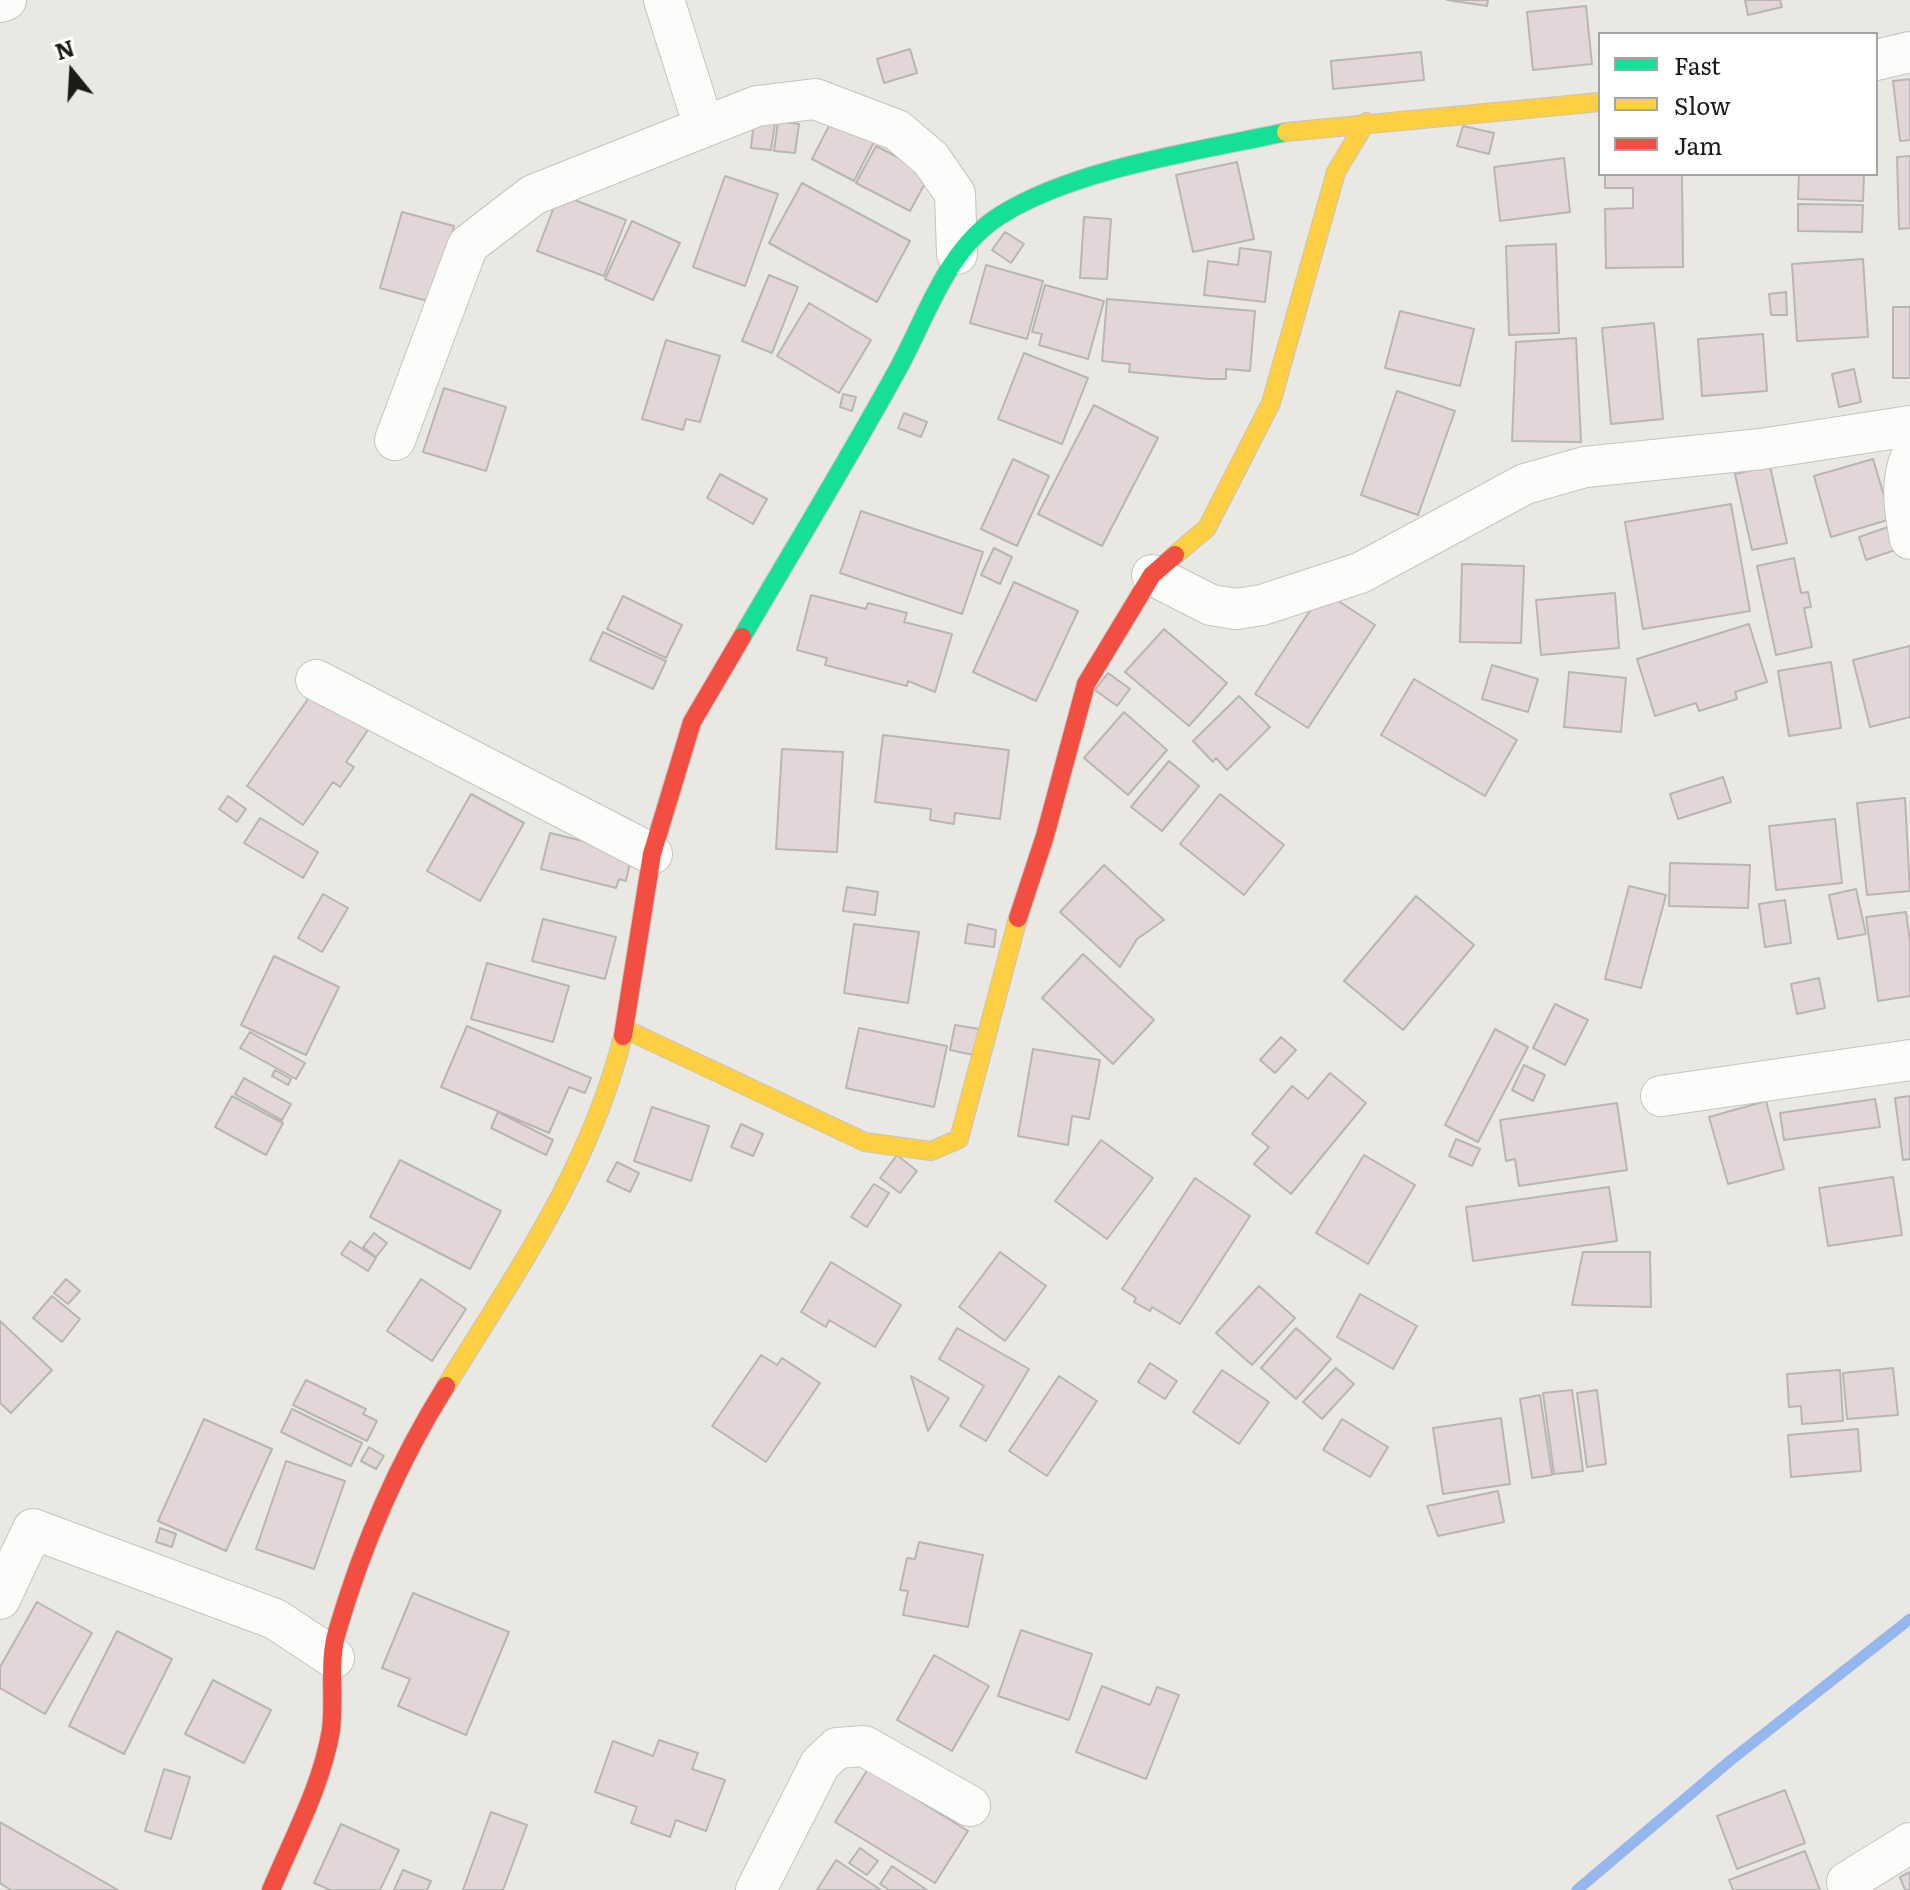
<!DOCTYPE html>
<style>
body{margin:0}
#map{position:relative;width:1910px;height:1890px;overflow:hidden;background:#eae8e2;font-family:Literata,serif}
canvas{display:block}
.legend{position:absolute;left:1598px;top:32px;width:280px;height:144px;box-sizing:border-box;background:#fff;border:2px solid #a4a4a2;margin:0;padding:10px 14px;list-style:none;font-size:24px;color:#1c1b17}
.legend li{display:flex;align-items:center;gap:16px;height:40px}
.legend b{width:40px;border:2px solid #a4a4a2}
.north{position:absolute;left:32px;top:32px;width:80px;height:80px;-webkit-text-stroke:6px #fff;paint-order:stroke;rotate:342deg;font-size:22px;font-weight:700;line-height:32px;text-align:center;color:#1c1b17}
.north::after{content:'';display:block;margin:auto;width:28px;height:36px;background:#1c1b17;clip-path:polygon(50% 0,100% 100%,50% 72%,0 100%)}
</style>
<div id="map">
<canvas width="1910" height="1890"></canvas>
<ul class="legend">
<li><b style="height:10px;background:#16e098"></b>Fast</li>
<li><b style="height:10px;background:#ffcf43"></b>Slow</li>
<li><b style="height:10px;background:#f24e42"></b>Jam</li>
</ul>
<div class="north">N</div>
</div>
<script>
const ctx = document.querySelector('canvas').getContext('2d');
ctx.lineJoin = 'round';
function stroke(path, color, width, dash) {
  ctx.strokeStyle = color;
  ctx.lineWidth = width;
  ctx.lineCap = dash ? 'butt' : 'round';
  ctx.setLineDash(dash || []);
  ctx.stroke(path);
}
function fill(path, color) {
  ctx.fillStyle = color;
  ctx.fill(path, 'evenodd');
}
const stream = new Path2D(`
 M 1577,1890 L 1731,1760 L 1910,1619`);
const building = new Path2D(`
 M 1447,0 L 1488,0 L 1487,6 Z
 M 1745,0 L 1780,0 L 1782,7 L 1748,15 Z
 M 1586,6 L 1592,64 L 1533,70 L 1527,12 Z
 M 910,49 L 917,73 L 884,83 L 877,59 Z
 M 1421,52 L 1424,80 L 1333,89 L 1331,61 Z
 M 1910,79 L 1910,140 L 1900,141 L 1893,81 Z
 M 754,120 L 775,123 L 771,150 L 751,148 Z
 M 832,120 L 874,142 L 854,181 L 812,159 Z
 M 778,121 L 799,124 L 795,153 L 774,151 Z
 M 1463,126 L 1494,133 L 1489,154 L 1457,146 Z
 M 876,146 L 930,174 L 910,211 L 856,183 Z
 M 1910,156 L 1910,228 L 1899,229 L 1897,157 Z
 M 1564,158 L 1570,212 L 1500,221 L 1494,167 Z
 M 1237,162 L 1254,239 L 1193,252 L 1176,175 Z
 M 1605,174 L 1682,174 L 1683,267 L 1606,268 L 1605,209 L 1633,208 L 1633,188 L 1605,188 Z
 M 1799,174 L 1864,174 L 1863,201 L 1798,199 Z
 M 725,176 L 778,194 L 745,286 L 693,267 Z
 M 802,183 L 910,241 L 877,302 L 769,243 Z
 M 559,194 L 626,220 L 604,276 L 537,251 Z
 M 1798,204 L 1863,205 L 1862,232 L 1798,231 Z
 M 402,212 L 454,226 L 431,302 L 380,288 Z
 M 1084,217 L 1111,219 L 1107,279 L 1080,278 Z
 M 632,221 L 680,243 L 653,300 L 605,279 Z
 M 1005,232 L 1024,244 L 1011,263 L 992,250 Z
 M 1556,244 L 1559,333 L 1509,335 L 1506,246 Z
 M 1240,248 L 1271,252 L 1265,302 L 1204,295 L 1208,261 L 1238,265 Z
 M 1863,259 L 1868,337 L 1797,341 L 1792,264 Z
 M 986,265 L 1043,281 L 1027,339 L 970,323 Z
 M 769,275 L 798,287 L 772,353 L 742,341 Z
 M 1045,285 L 1104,301 L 1088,359 L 1039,345 L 1042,334 L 1032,332 Z
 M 1786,292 L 1787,315 L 1771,315 L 1769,294 Z
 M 1107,299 L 1255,311 L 1250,371 L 1226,369 L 1226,379 L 1208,379 L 1129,372 L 1130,364 L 1102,361 Z
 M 809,303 L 871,340 L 839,393 L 777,356 Z
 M 1893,307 L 1910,307 L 1910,378 L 1893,378 Z
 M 1400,311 L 1474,329 L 1460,386 L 1385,368 Z
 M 1654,323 L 1663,419 L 1611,424 L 1602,328 Z
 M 1763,334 L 1767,391 L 1702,396 L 1698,339 Z
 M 1576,338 L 1581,442 L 1512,441 L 1516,342 Z
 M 666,340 L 720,356 L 700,422 L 686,419 L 683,430 L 642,419 Z
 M 1024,353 L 1088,378 L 1062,444 L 998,419 Z
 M 1854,369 L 1861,402 L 1839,407 L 1832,374 Z
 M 444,388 L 506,407 L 486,471 L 423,452 Z
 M 1397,391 L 1455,411 L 1418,515 L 1361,495 Z
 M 843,394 L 856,397 L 852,411 L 840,407 Z
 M 1094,405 L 1158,438 L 1102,546 L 1038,514 Z
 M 904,413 L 927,422 L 921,437 L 898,428 Z
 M 1013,459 L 1049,476 L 1017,546 L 981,529 Z
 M 1873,459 L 1891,519 L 1831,537 L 1814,476 Z
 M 1770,466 L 1787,543 L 1752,550 L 1735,474 Z
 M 720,474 L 767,499 L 753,524 L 707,498 Z
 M 1731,504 L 1750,611 L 1643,629 L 1625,522 Z
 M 861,511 L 983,552 L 962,614 L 840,573 Z
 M 1891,526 L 1898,549 L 1866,560 L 1859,537 Z
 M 994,548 L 1012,557 L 1000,584 L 981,575 Z
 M 1794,558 L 1801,593 L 1808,592 L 1811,607 L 1804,608 L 1812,647 L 1776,655 L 1757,566 Z
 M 1462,564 L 1524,566 L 1521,643 L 1460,642 Z
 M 1014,582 L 1078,611 L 1036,701 L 973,672 Z
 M 1323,591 L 1375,625 L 1308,728 L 1255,694 Z
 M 1615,593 L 1619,648 L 1541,655 L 1536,600 Z
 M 811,595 L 866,609 L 868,603 L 907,613 L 904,622 L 952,634 L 935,692 L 908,681 L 907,686 L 825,665 L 827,658 L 797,650 Z
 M 623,596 L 682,625 L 666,658 L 607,629 Z
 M 1749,624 L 1767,682 L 1735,692 L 1737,699 L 1699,711 L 1696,703 L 1655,716 L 1637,659 Z
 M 1164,629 L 1227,683 L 1189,726 L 1125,672 Z
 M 603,632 L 666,661 L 653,689 L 590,660 Z
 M 1910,646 L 1910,717 L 1870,727 L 1853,660 Z
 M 1831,662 L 1841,728 L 1789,736 L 1778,671 Z
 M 1492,665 L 1538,679 L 1528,712 L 1482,699 Z
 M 1569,672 L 1626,678 L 1621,732 L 1564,727 Z
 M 1108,673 L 1130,689 L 1117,706 L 1095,690 Z
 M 1414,679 L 1517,740 L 1485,796 L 1381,735 Z
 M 315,689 L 370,727 L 346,762 L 354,767 L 340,787 L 333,782 L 303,825 L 247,786 Z
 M 1239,696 L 1270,727 L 1227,770 L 1216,758 L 1213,762 L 1193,741 Z
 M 1124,712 L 1167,750 L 1128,795 L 1084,758 Z
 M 883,735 L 1009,750 L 1000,819 L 955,813 L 954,824 L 930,820 L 931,809 L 875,802 Z
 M 782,749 L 843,752 L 837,852 L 776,849 Z
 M 1169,761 L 1199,786 L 1162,831 L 1131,807 Z
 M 1723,777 L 1731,802 L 1678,819 L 1670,794 Z
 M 471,794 L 524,823 L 480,901 L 427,871 Z
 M 1220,794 L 1284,845 L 1244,895 L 1180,844 Z
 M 228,796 L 246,809 L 237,822 L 219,809 Z
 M 1905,798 L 1910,891 L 1867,895 L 1857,803 Z
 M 260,818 L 318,852 L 303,878 L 244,843 Z
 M 1835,819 L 1842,883 L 1776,890 L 1769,826 Z
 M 550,833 L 632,853 L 626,881 L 619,879 L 616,888 L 541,869 Z
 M 1670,863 L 1750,865 L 1748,908 L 1669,906 Z
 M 1104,865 L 1164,920 L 1137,939 L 1120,967 L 1060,912 Z
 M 1629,886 L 1666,895 L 1641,988 L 1605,979 Z
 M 847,887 L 878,892 L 875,915 L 843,911 Z
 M 1856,889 L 1866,934 L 1838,939 L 1829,895 Z
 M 323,894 L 348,908 L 322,952 L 298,938 Z
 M 1416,896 L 1474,945 L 1403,1030 L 1344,981 Z
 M 1785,900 L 1791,943 L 1765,947 L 1759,904 Z
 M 1906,912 L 1910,942 L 1910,996 L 1878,1001 L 1866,917 Z
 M 543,919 L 616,937 L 605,979 L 532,961 Z
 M 854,924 L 919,932 L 908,1003 L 844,993 Z
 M 968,924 L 996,930 L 994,947 L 965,943 Z
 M 1083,954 L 1154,1020 L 1113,1064 L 1042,998 Z
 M 274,956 L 339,987 L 306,1055 L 241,1025 Z
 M 487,963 L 569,986 L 553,1042 L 471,1019 Z
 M 1819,978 L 1825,1008 L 1797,1014 L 1791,984 Z
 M 1555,1004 L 1588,1020 L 1565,1065 L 1533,1048 Z
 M 955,1025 L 979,1029 L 974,1055 L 950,1050 Z
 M 467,1026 L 591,1078 L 585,1093 L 569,1087 L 549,1133 L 441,1087 Z
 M 859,1028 L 947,1046 L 934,1107 L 846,1088 Z
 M 1495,1029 L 1528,1047 L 1478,1142 L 1445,1125 Z
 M 250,1032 L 305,1063 L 296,1079 L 240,1048 Z
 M 1281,1037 L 1296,1050 L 1275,1073 L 1260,1060 Z
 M 1033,1049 L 1100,1060 L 1089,1119 L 1072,1116 L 1068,1145 L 1018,1136 Z
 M 1524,1065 L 1545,1075 L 1533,1101 L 1512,1090 Z
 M 275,1070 L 291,1079 L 288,1085 L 272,1076 Z
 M 1330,1073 L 1366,1103 L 1291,1194 L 1254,1164 L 1269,1147 L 1252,1134 L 1292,1086 L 1308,1099 Z
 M 244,1078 L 291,1104 L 282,1120 L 235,1094 Z
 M 232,1096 L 283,1123 L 266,1155 L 215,1127 Z
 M 1910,1096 L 1910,1159 L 1903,1160 L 1895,1098 Z
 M 1875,1099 L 1880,1127 L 1784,1140 L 1780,1113 Z
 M 1766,1101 L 1784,1169 L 1728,1184 L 1709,1117 Z
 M 1617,1103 L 1627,1170 L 1519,1186 L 1515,1159 L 1506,1161 L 1500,1120 Z
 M 652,1107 L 709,1126 L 691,1181 L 634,1161 Z
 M 498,1112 L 553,1140 L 546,1155 L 491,1128 Z
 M 741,1124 L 763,1134 L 753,1156 L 731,1147 Z
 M 1456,1139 L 1480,1149 L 1472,1166 L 1449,1156 Z
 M 1101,1140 L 1153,1178 L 1107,1239 L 1055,1201 Z
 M 897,1155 L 917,1171 L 900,1193 L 880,1178 Z
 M 1364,1155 L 1415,1185 L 1368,1264 L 1316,1233 Z
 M 400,1160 L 501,1211 L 470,1269 L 370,1217 Z
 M 617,1162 L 639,1173 L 630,1192 L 607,1181 Z
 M 1893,1177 L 1902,1235 L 1828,1246 L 1819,1188 Z
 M 1195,1178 L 1250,1216 L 1180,1324 L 1152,1307 L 1150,1311 L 1134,1302 L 1136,1298 L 1122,1289 Z
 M 874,1184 L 889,1193 L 867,1227 L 851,1217 Z
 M 1609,1187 L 1617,1241 L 1473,1261 L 1466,1207 Z
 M 374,1233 L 387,1243 L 376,1257 L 363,1247 Z
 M 350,1241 L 376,1258 L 368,1271 L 341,1254 Z
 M 1000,1252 L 1046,1286 L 1005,1341 L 959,1307 Z
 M 1583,1252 L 1650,1252 L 1651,1307 L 1572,1305 Z
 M 831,1262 L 901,1305 L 875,1347 L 829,1320 L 826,1327 L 801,1312 Z
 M 66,1279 L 80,1291 L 68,1304 L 54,1293 Z
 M 421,1279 L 466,1309 L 432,1361 L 387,1331 Z
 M 1259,1286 L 1295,1318 L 1252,1365 L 1216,1333 Z
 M 1360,1294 L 1417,1326 L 1393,1369 L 1337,1337 Z
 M 52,1296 L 80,1319 L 62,1342 L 33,1318 Z
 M 0,1321 L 52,1370 L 11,1413 L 0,1403 Z
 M 957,1328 L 1029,1369 L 986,1441 L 960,1426 L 984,1386 L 939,1359 Z
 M 1296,1328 L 1331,1359 L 1296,1399 L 1261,1368 Z
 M 761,1355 L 777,1365 L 782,1358 L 820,1383 L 766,1462 L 712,1426 Z
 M 1150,1363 L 1177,1381 L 1165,1399 L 1138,1382 Z
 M 1336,1368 L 1354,1384 L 1322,1419 L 1303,1402 Z
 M 1893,1368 L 1898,1415 L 1847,1419 L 1843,1373 Z
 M 1222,1370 L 1269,1402 L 1239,1444 L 1193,1412 Z
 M 1840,1370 L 1843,1421 L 1802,1424 L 1801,1406 L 1789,1407 L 1787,1374 Z
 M 911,1376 L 949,1398 L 928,1431 Z
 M 1059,1376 L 1097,1401 L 1047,1476 L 1009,1451 Z
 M 306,1380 L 366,1409 L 363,1414 L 377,1421 L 367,1441 L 293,1405 Z
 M 1572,1390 L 1583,1471 L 1554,1474 L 1543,1393 Z
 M 1597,1390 L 1606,1464 L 1587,1467 L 1577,1393 Z
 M 1540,1395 L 1552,1475 L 1532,1478 L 1520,1399 Z
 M 292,1409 L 362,1443 L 351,1466 L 281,1432 Z
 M 1501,1418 L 1510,1484 L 1443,1494 L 1433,1428 Z
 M 204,1419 L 272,1449 L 226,1551 L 158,1521 Z
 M 1342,1419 L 1388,1447 L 1370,1477 L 1323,1450 Z
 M 1858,1429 L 1861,1471 L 1791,1477 L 1788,1435 Z
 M 369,1447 L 384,1456 L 376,1469 L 361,1461 Z
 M 286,1461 L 345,1481 L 314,1569 L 256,1549 Z
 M 1498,1491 L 1504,1522 L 1438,1536 L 1427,1506 Z
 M 160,1528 L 176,1534 L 172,1547 L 156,1542 Z
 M 919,1542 L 983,1555 L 968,1627 L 903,1615 L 908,1591 L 900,1590 L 907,1558 L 915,1559 Z
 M 413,1593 L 509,1632 L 466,1735 L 398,1706 L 410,1679 L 382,1668 Z
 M 37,1602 L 92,1633 L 45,1714 L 0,1688 L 0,1667 Z
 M 1021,1630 L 1092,1654 L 1069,1720 L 998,1696 Z
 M 117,1631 L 172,1659 L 124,1754 L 69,1726 Z
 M 934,1655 L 989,1686 L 952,1751 L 897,1720 Z
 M 213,1680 L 271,1710 L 244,1763 L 185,1734 Z
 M 1102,1686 L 1150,1705 L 1157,1687 L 1179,1695 L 1146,1779 L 1076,1752 Z
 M 659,1740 L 698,1753 L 692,1769 L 725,1780 L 706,1831 L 676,1820 L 670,1837 L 631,1823 L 637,1807 L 595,1792 L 613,1741 L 653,1756 Z
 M 164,1769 L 190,1777 L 171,1839 L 145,1831 Z
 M 868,1769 L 968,1831 L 935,1883 L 835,1822 Z
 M 1785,1790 L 1805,1843 L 1737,1869 L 1717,1816 Z
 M 491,1812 L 527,1825 L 503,1890 L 463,1890 Z
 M 0,1822 L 118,1890 L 11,1890 L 0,1883 Z
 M 341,1824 L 399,1850 L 380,1890 L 330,1890 L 314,1883 Z
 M 860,1848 L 878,1861 L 867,1875 L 849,1863 Z
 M 1805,1851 L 1820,1890 L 1733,1890 L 1729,1880 Z
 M 836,1860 L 881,1890 L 817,1890 Z
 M 892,1866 L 927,1890 L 889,1890 L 880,1884 Z
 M 403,1870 L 431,1881 L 427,1890 L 394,1890 Z
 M 1910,1872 L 1910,1890 L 1905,1890 L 1900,1877 Z`);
const street = new Path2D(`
 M 664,0 L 704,127 L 757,106 L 815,99 L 897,130 L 931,159 L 955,194 L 957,254
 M 0,2 L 6,0
 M 1876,60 L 1910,52
 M 395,440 L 468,245 L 533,195 L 704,127
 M 1910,459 C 1900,485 1905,513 1910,539
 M 1152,575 L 1211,605 L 1236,609 L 1262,605 L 1360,573 L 1525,484 L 1585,467 L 1761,449 L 1910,426
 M 316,680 L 652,854
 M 1661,1096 L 1910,1060
 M 0,1599 L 33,1529 L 275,1619 L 334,1658
 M 756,1890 L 820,1764 L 837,1748 L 864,1746 L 970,1806
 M 1849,1890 L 1847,1882 L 1910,1843`);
const fast = new Path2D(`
 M 742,637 C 794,548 848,460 898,369 C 927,316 947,248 1001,215 C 1076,168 1199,151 1286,132`);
const slow = new Path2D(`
 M 1286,132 L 1600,102
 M 1175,555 L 1207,528 L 1271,403 L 1336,172 L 1366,122
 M 625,1029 L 865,1142 L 931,1151 L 959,1139 L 1018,918
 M 446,1386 C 516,1273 591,1166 623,1036`);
const jam = new Path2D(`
 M 1018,918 L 1045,836 L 1086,684 L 1152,575 L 1175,555
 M 623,1036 L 652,854 L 692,722 L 742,637
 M 271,1890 C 293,1838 322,1785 331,1730 C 335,1698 328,1662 337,1632 C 362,1546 399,1461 446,1386`);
stroke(stream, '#96b7ed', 11);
fill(building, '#e3d6d9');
stroke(building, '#b8b6b4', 2);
stroke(street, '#c6c4c0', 42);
stroke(fast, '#c6c4c0', 20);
stroke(slow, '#c6c4c0', 20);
stroke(jam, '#c6c4c0', 20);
stroke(street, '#fcfcfb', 40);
stroke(fast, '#16e098', 18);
stroke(slow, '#ffcf43', 18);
stroke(jam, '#f24e42', 18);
</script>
